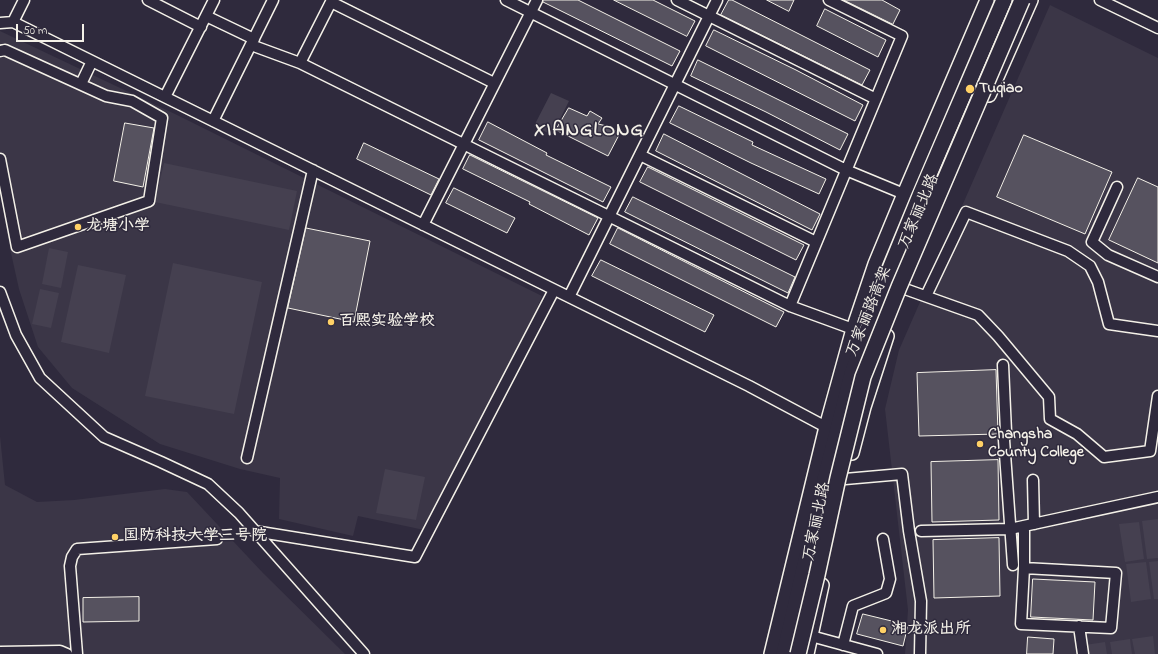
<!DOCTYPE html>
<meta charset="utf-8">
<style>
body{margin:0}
#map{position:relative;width:1158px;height:654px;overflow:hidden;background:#2f2a3d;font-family:"Indie Flower",sans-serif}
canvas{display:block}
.scale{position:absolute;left:16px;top:24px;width:68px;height:18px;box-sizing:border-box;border:2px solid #f4f1e8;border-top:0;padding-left:5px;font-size:12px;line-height:14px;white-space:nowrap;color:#f4f1e8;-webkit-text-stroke:3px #2f2a3d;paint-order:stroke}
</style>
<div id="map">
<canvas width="1158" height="654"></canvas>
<div class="scale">50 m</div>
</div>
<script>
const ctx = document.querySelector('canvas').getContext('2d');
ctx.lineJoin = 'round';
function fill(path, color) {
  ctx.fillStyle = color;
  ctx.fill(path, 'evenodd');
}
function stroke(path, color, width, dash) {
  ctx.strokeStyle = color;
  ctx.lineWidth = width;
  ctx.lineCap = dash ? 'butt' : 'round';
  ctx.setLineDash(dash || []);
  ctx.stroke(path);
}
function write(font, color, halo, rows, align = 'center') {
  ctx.font = font + ' "Indie Flower","LXGW WenKai TC",sans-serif';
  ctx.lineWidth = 3;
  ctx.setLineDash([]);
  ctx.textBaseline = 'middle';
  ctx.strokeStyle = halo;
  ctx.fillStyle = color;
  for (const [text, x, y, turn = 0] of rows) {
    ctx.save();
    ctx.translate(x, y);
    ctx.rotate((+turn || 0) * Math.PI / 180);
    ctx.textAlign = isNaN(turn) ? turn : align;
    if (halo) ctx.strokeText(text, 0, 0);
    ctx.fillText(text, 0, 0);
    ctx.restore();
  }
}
const built = new Path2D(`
 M 1050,5 L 1158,58 L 1158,654 L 905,654 L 908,610 L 885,409 L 899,350 Z
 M 0,31 L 175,114 L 542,296 L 534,316 L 536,328 L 429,531 L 358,516 L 353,536 L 279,519 L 280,478 L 240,469 L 160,444 L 72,388 L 38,347 L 19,289 L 11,253 L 0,193 Z
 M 0,436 L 5,485 L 37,502 L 74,500 L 165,489 L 187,492 L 263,573 L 345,654 L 0,654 Z`);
const green = new Path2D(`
 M 551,93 L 569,101 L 552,135 L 534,126 Z
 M 164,163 L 297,191 L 289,230 L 155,202 Z
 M 49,248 L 68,252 L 61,288 L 42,284 Z
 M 173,263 L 262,282 L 234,414 L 145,396 Z
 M 78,265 L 126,275 L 109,353 L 61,342 Z
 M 40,289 L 59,293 L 51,328 L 32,324 Z
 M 385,469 L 425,477 L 416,520 L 376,513 Z
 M 1158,519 L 1158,558 L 1147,559 L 1142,521 Z
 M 1139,522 L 1144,559 L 1125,562 L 1119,524 Z
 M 1158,561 L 1158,599 L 1154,599 L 1149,562 Z
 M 1146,562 L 1151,599 L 1131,602 L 1126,564 Z
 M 1153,636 L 1155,654 L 1135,654 L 1132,639 Z
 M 1130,639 L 1132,654 L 1112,654 L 1110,642 Z
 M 1105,642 L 1107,654 L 1086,654 L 1085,645 Z`);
const building = new Path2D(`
 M 543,0 L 578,0 L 680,51 L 672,66 L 543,2 Z
 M 614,0 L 653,0 L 695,21 L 687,36 Z
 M 729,0 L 732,0 L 870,70 L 862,85 L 721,15 Z
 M 767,0 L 794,0 L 789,11 Z
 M 844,0 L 882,0 L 900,10 L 893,24 Z
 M 825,9 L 886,40 L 878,57 L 817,26 Z
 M 714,30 L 796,70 L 863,105 L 855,121 L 706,46 Z
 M 698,60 L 848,134 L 840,150 L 766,112 L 691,76 Z
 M 679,106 L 753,142 L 752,145 L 826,179 L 819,194 L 751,163 L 670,123 Z
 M 569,108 L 587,116 L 590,111 L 602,118 L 598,124 L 607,126 L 620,133 L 608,156 L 556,130 Z
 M 488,122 L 547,153 L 546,155 L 611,187 L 603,202 L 479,140 Z
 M 125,123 L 154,128 L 143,187 L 114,181 Z
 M 664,134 L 820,214 L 812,230 L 656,151 Z
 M 1024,135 L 1112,172 L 1085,234 L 997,197 Z
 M 364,143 L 439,179 L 431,195 L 357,159 Z
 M 470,155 L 598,218 L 589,235 L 529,204 L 530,202 L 463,169 Z
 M 648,167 L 804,245 L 796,260 L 640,182 Z
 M 1138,178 L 1158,187 L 1158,263 L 1109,240 Z
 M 454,188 L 515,218 L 507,233 L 446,203 Z
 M 633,197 L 795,277 L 788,293 L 625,212 Z
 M 306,228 L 370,241 L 354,322 L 288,308 Z
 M 618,228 L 784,312 L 776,327 L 610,244 Z
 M 601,260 L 714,315 L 705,332 L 592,276 Z
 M 996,370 L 998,434 L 919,436 L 917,373 Z
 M 998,460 L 999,520 L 932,522 L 931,462 Z
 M 999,538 L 1000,596 L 934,598 L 933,540 Z
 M 1033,579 L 1095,582 L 1093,620 L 1031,617 Z
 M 139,597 L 139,621 L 83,622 L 83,598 Z
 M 863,614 L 908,625 L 903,646 L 857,634 Z
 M 1028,637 L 1054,639 L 1053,654 L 1027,654 Z`);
const minor = new Path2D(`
 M 148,0 L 201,27
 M 506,0 L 846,170 L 904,194
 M 677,0 L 876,99
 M 1100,0 L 1158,28
 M 331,2 L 494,83
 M 206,16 L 254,39
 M 13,22 L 24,0
 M 0,23 L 13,22 L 749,386 L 826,427
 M 251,45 L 300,63 L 790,306 L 853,329
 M 0,51 L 5,50 L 106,96 L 132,101 L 162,118 L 149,201 L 17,247 L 0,159
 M 300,63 L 332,0
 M 81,84 L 92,61
 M 165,97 L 214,0
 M 213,121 L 273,0
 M 640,155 L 816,242
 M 1117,187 L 1092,242 L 1108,255 L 1158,277
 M 423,225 L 537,0
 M 905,289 L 978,315 L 998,336 L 1049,397 L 1050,419 L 1077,434 L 1104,457 L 1150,451 L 1158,396
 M 0,292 L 16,335 L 40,378 L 104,437 L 161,462 L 208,484 L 239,513 L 364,654
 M 926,296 L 966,212 L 1068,251 L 1090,266 L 1098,282 L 1109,324 L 1158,331
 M 569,297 L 717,0
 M 790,306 L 902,36 L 829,0
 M 1003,365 L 1006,432 L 1004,440 L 1013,565
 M 247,458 L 313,170
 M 845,479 L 902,474 L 909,531 L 921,601 L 920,654
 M 1033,480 L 1034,524
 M 254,531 L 415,557 L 554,290
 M 921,531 L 1010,529 L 1158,497
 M 1024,568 L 1116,573 L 1111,628 L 1021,624 L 1024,568 L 1024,526
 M 1079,626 L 1083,654
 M 811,636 L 877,654
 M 843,645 L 853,606 L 886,593 L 890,579 L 883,539
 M 0,652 L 60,651 L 67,654
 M 77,654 L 70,566 L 72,557 L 77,549 L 217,539`);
const major = new Path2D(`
 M 989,95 L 1031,0
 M 852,453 L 864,407 L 887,336
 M 771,654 L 826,427 L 853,329 L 875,264 L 904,194 L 987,0
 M 807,654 L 822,585`);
const highway = new Path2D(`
 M 784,654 L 826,475 L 852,374 L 885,281 L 921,193 L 1004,0`);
const highwayBridge = new Path2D(`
 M 798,654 L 817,575 L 838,478 L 863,377 L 899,287 L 1022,0`);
const markers = [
 [970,89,5,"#ffd166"],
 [78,227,4,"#ffd166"],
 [331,322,4,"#ffd166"],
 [980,444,4,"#ffd166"],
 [115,537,4,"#ffd166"],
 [883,630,4,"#ffd166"]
];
const poiNames = [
 ["Tuqiao",979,89],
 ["龙塘小学",86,227],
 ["百熙实验学校",339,322],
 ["Changsha",988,435],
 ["County College",988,453],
 ["国防科技大学三号院",123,537],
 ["湘龙派出所",891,630]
];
const streetNames = [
 ["万家丽北路",920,212,-67],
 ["万家丽路高架",870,312,-68],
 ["万家丽北路",818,522,-78]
];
const districtNames = [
 ["XIANGLONG",589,132]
];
fill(built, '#3b3647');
fill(green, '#454050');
fill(building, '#56525f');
stroke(building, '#f4f1e8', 1);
stroke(minor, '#f4f1e8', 13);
stroke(major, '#f4f1e8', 16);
stroke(highway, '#f4f1e8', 18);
stroke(minor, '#2f2a3d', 10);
stroke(major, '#2f2a3d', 13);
stroke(highway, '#2f2a3d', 15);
stroke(highwayBridge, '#f4f1e8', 18, []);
stroke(highwayBridge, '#2f2a3d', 15);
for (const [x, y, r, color] of markers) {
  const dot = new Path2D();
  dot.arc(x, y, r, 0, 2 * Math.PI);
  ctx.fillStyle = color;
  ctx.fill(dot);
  stroke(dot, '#2f2a3d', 1.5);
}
write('bold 16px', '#f4f1e8', '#2f2a3d', poiNames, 'left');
write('16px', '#f4f1e8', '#2f2a3d', streetNames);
ctx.letterSpacing = '1px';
write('bold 20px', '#f4f1e8', '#2f2a3d', districtNames);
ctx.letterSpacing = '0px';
</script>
